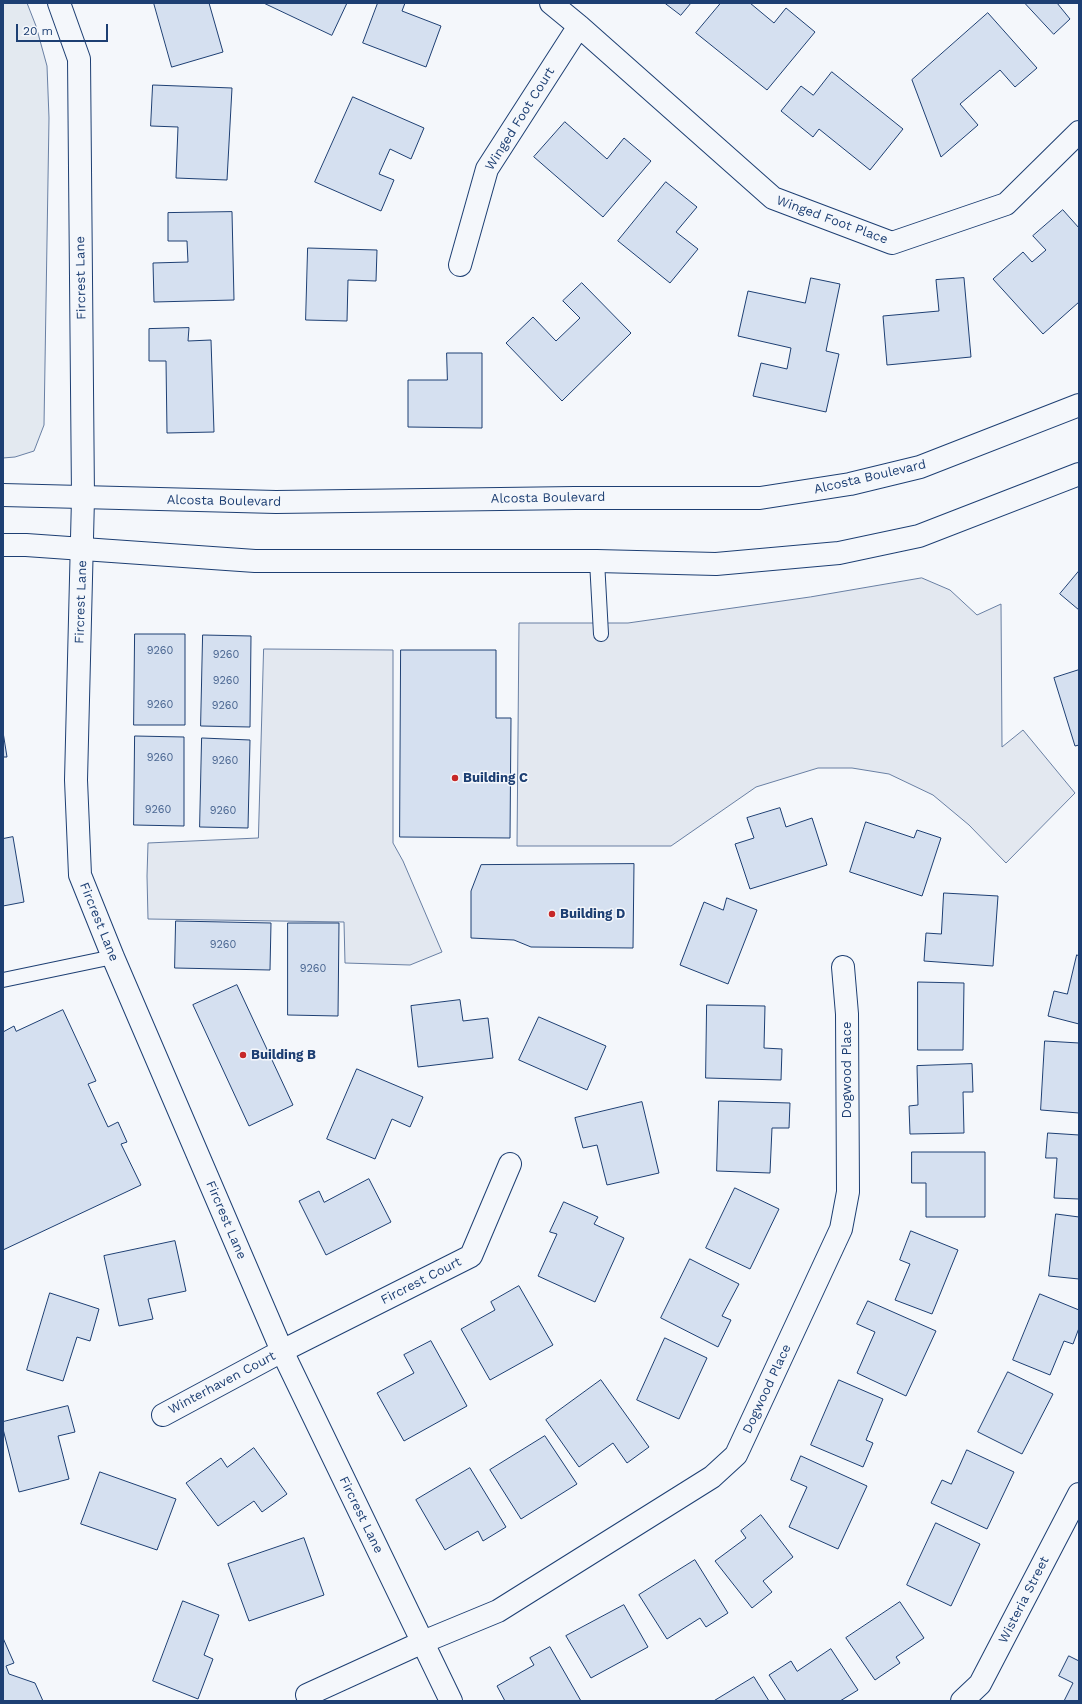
<!DOCTYPE html>
<style>
body{margin:0}
#map{position:relative;width:1082px;height:1704px;overflow:hidden;background:#f4f7fb;font-family:"Work Sans",sans-serif}
canvas{display:block}
.frame{position:absolute;inset:0;border:4px solid #1d3f73;pointer-events:none}
.scale{position:absolute;left:16px;top:24px;width:92px;height:18px;box-sizing:border-box;border:2px solid #1d3f73;border-top:0;padding-left:5px;font-size:12px;line-height:14px;white-space:nowrap;color:#1d3f73;-webkit-text-stroke:3px #f4f7fb;paint-order:stroke}
</style>
<div id="map">
<canvas width="1082" height="1704"></canvas>
<div class="frame"></div>
<div class="scale">20 m</div>
</div>
<script>
const ctx = document.querySelector('canvas').getContext('2d');
ctx.lineJoin = 'round';
function fill(path, color) {
  ctx.fillStyle = color;
  ctx.fill(path, 'evenodd');
}
function stroke(path, color, width, dash) {
  ctx.strokeStyle = color;
  ctx.lineWidth = width;
  ctx.lineCap = dash ? 'butt' : 'round';
  ctx.setLineDash(dash || []);
  ctx.stroke(path);
}
function write(font, color, halo, rows, align = 'center') {
  ctx.font = font + ' "Work Sans",sans-serif';
  ctx.lineWidth = 3;
  ctx.setLineDash([]);
  ctx.textBaseline = 'middle';
  ctx.strokeStyle = halo;
  ctx.fillStyle = color;
  for (const [text, x, y, turn = 0] of rows) {
    ctx.save();
    ctx.translate(x, y);
    ctx.rotate((+turn || 0) * Math.PI / 180);
    ctx.textAlign = isNaN(turn) ? turn : align;
    if (halo) ctx.strokeText(text, 0, 0);
    ctx.fillText(text, 0, 0);
    ctx.restore();
  }
}
const green = new Path2D(`
 M 3,3 L 27,3 L 36,26 L 47,66 L 49,118 L 44,425 L 34,451 L 15,457 L 3,458 Z`);
const parking = new Path2D(`
 M 922,578 L 950,590 L 977,615 L 1001,604 L 1002,747 L 1023,730 L 1075,793 L 1006,863 L 969,825 L 933,795 L 889,774 L 852,768 L 818,768 L 756,787 L 671,846 L 517,846 L 519,623 L 628,623 L 810,597 Z
 M 264,649 L 393,650 L 393,843 L 403,861 L 442,952 L 410,965 L 345,963 L 344,922 L 148,919 L 147,876 L 148,843 L 258,838 Z`);
const building = new Path2D(`
 M 154,3 L 209,3 L 223,52 L 172,67 Z
 M 264,3 L 347,3 L 332,35 Z
 M 378,3 L 405,3 L 402,11 L 441,26 L 426,67 L 363,43 Z
 M 665,3 L 691,3 L 681,15 Z
 M 721,3 L 750,3 L 774,23 L 786,8 L 815,32 L 767,90 L 696,33 Z
 M 1025,3 L 1057,3 L 1070,19 L 1054,34 Z
 M 988,13 L 1037,68 L 1015,87 L 1000,70 L 960,104 L 978,125 L 941,157 L 912,80 Z
 M 832,72 L 903,129 L 870,170 L 819,129 L 813,137 L 781,111 L 801,86 L 813,95 Z
 M 153,85 L 232,88 L 227,180 L 176,178 L 178,127 L 151,126 Z
 M 353,97 L 424,128 L 411,159 L 390,149 L 379,174 L 394,180 L 381,211 L 315,182 Z
 M 565,122 L 607,159 L 624,138 L 651,161 L 603,217 L 534,157 Z
 M 666,182 L 697,207 L 676,232 L 698,249 L 670,283 L 618,241 Z
 M 1063,210 L 1079,228 L 1079,302 L 1043,334 L 993,279 L 1023,252 L 1032,262 L 1046,250 L 1033,236 Z
 M 232,212 L 234,300 L 154,302 L 153,263 L 188,262 L 187,241 L 168,241 L 168,213 Z
 M 308,248 L 377,250 L 376,281 L 348,280 L 347,321 L 306,320 Z
 M 811,278 L 840,284 L 826,351 L 839,354 L 826,412 L 753,396 L 761,363 L 787,369 L 791,348 L 738,336 L 748,291 L 805,303 Z
 M 964,278 L 971,357 L 887,365 L 883,316 L 939,311 L 936,280 Z
 M 582,283 L 631,333 L 562,401 L 506,343 L 533,317 L 556,341 L 580,318 L 563,301 Z
 M 189,328 L 188,341 L 211,340 L 214,432 L 167,433 L 166,361 L 149,361 L 149,329 Z
 M 447,353 L 482,353 L 482,428 L 408,427 L 408,380 L 447,380 Z
 M 1079,571 L 1079,610 L 1060,594 Z
 M 135,634 L 185,634 L 185,725 L 134,725 Z
 M 203,635 L 251,636 L 250,727 L 201,726 Z
 M 401,650 L 496,650 L 496,718 L 511,718 L 510,838 L 400,837 Z
 M 1079,670 L 1079,745 L 1075,746 L 1054,678 Z
 M 3,732 L 7,757 L 3,757 Z
 M 135,736 L 184,737 L 184,826 L 134,825 Z
 M 202,738 L 250,740 L 248,828 L 200,827 Z
 M 780,808 L 786,827 L 812,818 L 827,865 L 750,889 L 735,844 L 754,838 L 747,818 Z
 M 866,822 L 914,838 L 917,830 L 941,838 L 922,896 L 850,872 Z
 M 13,837 L 24,902 L 3,906 L 3,839 Z
 M 634,864 L 633,948 L 531,947 L 514,940 L 471,938 L 471,891 L 481,865 Z
 M 944,893 L 998,896 L 993,966 L 924,961 L 926,933 L 941,934 Z
 M 727,898 L 757,910 L 728,984 L 680,965 L 704,902 L 723,910 Z
 M 176,921 L 271,923 L 270,970 L 175,968 Z
 M 288,923 L 339,923 L 338,1016 L 288,1015 Z
 M 1077,955 L 1079,956 L 1079,1024 L 1048,1016 L 1054,991 L 1067,994 Z
 M 918,982 L 964,983 L 963,1050 L 918,1050 Z
 M 237,985 L 293,1105 L 249,1126 L 193,1005 Z
 M 460,1000 L 463,1021 L 488,1018 L 493,1058 L 418,1067 L 411,1006 Z
 M 707,1005 L 765,1006 L 764,1048 L 782,1049 L 781,1080 L 706,1078 Z
 M 63,1010 L 96,1081 L 88,1084 L 108,1127 L 118,1122 L 127,1142 L 121,1144 L 141,1185 L 3,1250 L 3,1032 L 14,1026 L 16,1031 Z
 M 539,1017 L 606,1046 L 587,1090 L 519,1060 Z
 M 1045,1041 L 1079,1043 L 1079,1113 L 1041,1110 Z
 M 972,1064 L 973,1092 L 963,1092 L 964,1133 L 910,1134 L 909,1106 L 918,1105 L 917,1066 Z
 M 357,1069 L 423,1097 L 410,1127 L 392,1119 L 375,1159 L 327,1139 Z
 M 719,1101 L 790,1103 L 789,1128 L 772,1128 L 770,1173 L 717,1171 Z
 M 642,1102 L 659,1173 L 607,1185 L 597,1145 L 583,1148 L 575,1118 Z
 M 1048,1133 L 1079,1135 L 1079,1199 L 1054,1198 L 1057,1158 L 1046,1158 Z
 M 912,1152 L 985,1152 L 985,1217 L 926,1217 L 926,1183 L 912,1183 Z
 M 369,1179 L 391,1222 L 326,1255 L 299,1201 L 319,1191 L 324,1202 Z
 M 735,1188 L 779,1209 L 750,1269 L 706,1248 Z
 M 564,1202 L 598,1217 L 594,1224 L 624,1238 L 595,1302 L 538,1276 L 557,1234 L 550,1232 Z
 M 1056,1214 L 1079,1217 L 1079,1279 L 1049,1276 Z
 M 911,1231 L 958,1250 L 932,1314 L 895,1300 L 910,1264 L 900,1260 Z
 M 175,1241 L 186,1291 L 148,1299 L 153,1319 L 119,1326 L 104,1256 Z
 M 690,1259 L 739,1284 L 722,1316 L 731,1320 L 718,1347 L 661,1318 Z
 M 519,1286 L 553,1345 L 490,1380 L 461,1329 L 495,1310 L 491,1302 Z
 M 50,1293 L 99,1309 L 90,1341 L 77,1337 L 63,1381 L 27,1370 Z
 M 1040,1294 L 1079,1310 L 1079,1328 L 1073,1344 L 1064,1341 L 1050,1375 L 1013,1360 Z
 M 868,1301 L 936,1331 L 906,1396 L 857,1373 L 875,1332 L 857,1324 Z
 M 665,1338 L 707,1358 L 679,1419 L 637,1400 Z
 M 431,1341 L 467,1406 L 404,1441 L 377,1393 L 414,1373 L 404,1355 Z
 M 1008,1372 L 1053,1394 L 1022,1454 L 978,1432 Z
 M 601,1380 L 649,1447 L 627,1463 L 613,1443 L 579,1467 L 546,1420 Z
 M 839,1380 L 883,1399 L 866,1440 L 873,1443 L 863,1467 L 811,1445 Z
 M 68,1406 L 75,1432 L 58,1436 L 69,1479 L 19,1492 L 3,1429 L 3,1422 Z
 M 545,1436 L 577,1484 L 521,1519 L 490,1470 Z
 M 254,1448 L 287,1494 L 262,1512 L 254,1501 L 218,1526 L 186,1483 L 221,1458 L 227,1467 Z
 M 967,1450 L 1014,1472 L 987,1529 L 931,1503 L 942,1480 L 951,1484 Z
 M 801,1456 L 867,1486 L 838,1549 L 789,1527 L 807,1487 L 791,1480 Z
 M 470,1468 L 506,1527 L 483,1541 L 478,1531 L 445,1550 L 416,1500 Z
 M 100,1472 L 176,1499 L 157,1550 L 81,1524 Z
 M 761,1515 L 793,1557 L 763,1581 L 772,1592 L 752,1608 L 715,1561 L 746,1538 L 741,1531 Z
 M 936,1523 L 980,1544 L 951,1606 L 907,1585 Z
 M 304,1538 L 324,1595 L 249,1621 L 228,1564 Z
 M 695,1560 L 728,1613 L 706,1627 L 700,1618 L 667,1639 L 639,1595 Z
 M 183,1601 L 219,1615 L 204,1655 L 213,1659 L 198,1699 L 153,1681 Z
 M 900,1602 L 924,1638 L 896,1657 L 900,1663 L 875,1680 L 846,1638 Z
 M 624,1605 L 648,1647 L 591,1678 L 566,1636 Z
 M 3,1638 L 14,1663 L 6,1666 L 9,1674 L 35,1683 L 43,1701 L 3,1701 Z
 M 550,1647 L 581,1701 L 505,1701 L 497,1686 L 534,1665 L 530,1658 Z
 M 831,1649 L 858,1690 L 840,1701 L 786,1701 L 769,1675 L 791,1661 L 797,1671 Z
 M 1069,1656 L 1079,1661 L 1079,1701 L 1064,1701 L 1073,1683 L 1059,1676 Z
 M 754,1677 L 769,1701 L 714,1701 Z`);
const lane = new Path2D(`
 M 597,561 L 601,634
 M 3,980 L 113,957`);
const street = new Path2D(`
 M 59,3 L 79,59 L 83,498 L 76,780 L 80,875 L 113,957 L 282,1351 L 451,1701
 M 551,3 L 579,26 L 773,198 L 892,243 L 1006,204 L 1079,132
 M 460,265 L 487,169 L 579,26
 M 163,1415 L 282,1351 L 471,1256 L 510,1164
 M 307,1695 L 423,1642 L 498,1611 L 712,1477 L 736,1455 L 841,1229 L 848,1192 L 847,1014 L 843,967
 M 962,1701 L 980,1684 L 1079,1494`);
const secondary = new Path2D(`
 M 3,495 L 276,502 L 575,498 L 760,498 L 850,484 L 920,467 L 1079,405
 M 3,545 L 26,545 L 255,561 L 597,561 L 716,564 L 839,553 L 919,536 L 1079,474`);
const markers = [
 [455,778,4,"#c62828"],
 [552,914,4,"#c62828"],
 [243,1055,4,"#c62828"]
];
const numberNames = [
 ["9260",160,651],
 ["9260",226,655],
 ["9260",226,681],
 ["9260",160,705],
 ["9260",225,706],
 ["9260",160,758],
 ["9260",225,761],
 ["9260",158,810],
 ["9260",223,811],
 ["9260",223,945],
 ["9260",313,969]
];
const streetNames = [
 ["Winged Foot Court",520,119,-58],
 ["Winged Foot Place",832,220,20],
 ["Fircrest Lane",81,278,-91],
 ["Alcosta Boulevard",870,477,-13],
 ["Alcosta Boulevard",548,498,-1],
 ["Alcosta Boulevard",224,501,1],
 ["Fircrest Lane",81,602,-88],
 ["Fircrest Lane",99,922,68],
 ["Dogwood Place",847,1070,-90],
 ["Fircrest Lane",226,1220,67],
 ["Fircrest Court",421,1281,-27],
 ["Winterhaven Court",222,1383,-28],
 ["Dogwood Place",767,1389,-65],
 ["Fircrest Lane",361,1515,64],
 ["Wisteria Street",1024,1600,-63]
];
const poiNames = [
 ["Building C",463,778],
 ["Building D",560,914],
 ["Building B",251,1055]
];
fill(green, '#e3e9f0');
stroke(green, '#687fa3', 1);
fill(parking, '#e3e8f0');
stroke(parking, '#687fa3', 1);
fill(building, '#d5e0f0');
stroke(building, '#1d3f73', 1);
stroke(lane, '#1d3f73', 16);
stroke(street, '#1d3f73', 24);
stroke(secondary, '#1d3f73', 24);
stroke(lane, '#f4f7fb', 14);
stroke(street, '#f4f7fb', 22);
stroke(secondary, '#f4f7fb', 22);
for (const [x, y, r, color] of markers) {
  const dot = new Path2D();
  dot.arc(x, y, r, 0, 2 * Math.PI);
  ctx.fillStyle = color;
  ctx.fill(dot);
  stroke(dot, '#f4f7fb', 1.5);
}
write('11px', '#4b6792', null, numberNames);
write('13px', '#1d3f73', '#f4f7fb', streetNames);
write('bold 13px', '#1d3f73', '#f4f7fb', poiNames, 'left');
</script>
